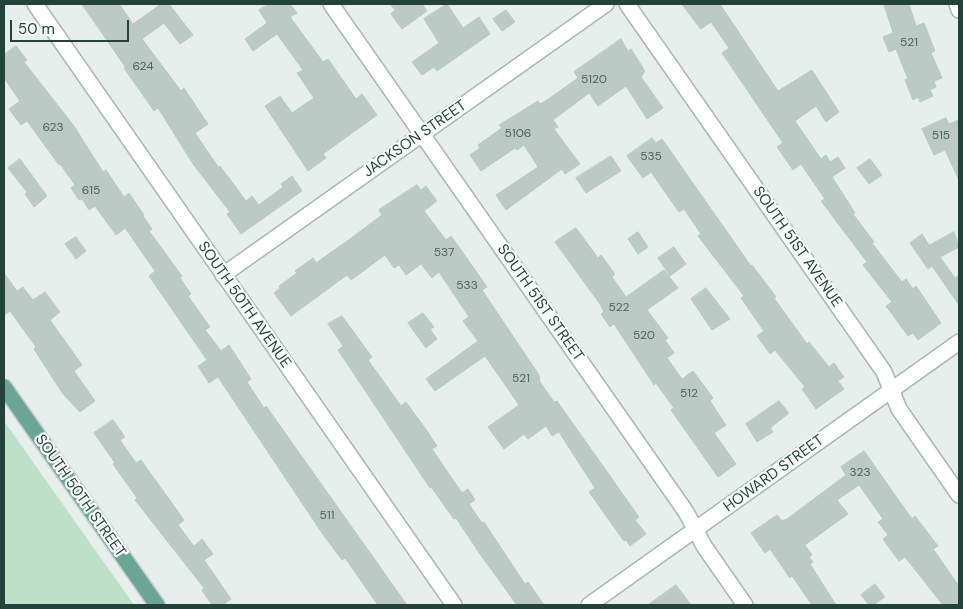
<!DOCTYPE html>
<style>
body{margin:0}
#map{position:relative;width:963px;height:609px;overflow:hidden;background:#e6efeb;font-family:"DM Sans",sans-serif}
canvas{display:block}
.frame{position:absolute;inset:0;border:5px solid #24423a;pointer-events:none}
.scale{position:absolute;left:10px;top:20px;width:119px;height:22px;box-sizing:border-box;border:2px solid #24423a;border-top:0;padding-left:6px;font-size:15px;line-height:18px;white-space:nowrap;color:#24423a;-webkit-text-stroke:4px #f7fbf9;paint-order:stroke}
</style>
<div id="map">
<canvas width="963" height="609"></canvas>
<div class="frame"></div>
<div class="scale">50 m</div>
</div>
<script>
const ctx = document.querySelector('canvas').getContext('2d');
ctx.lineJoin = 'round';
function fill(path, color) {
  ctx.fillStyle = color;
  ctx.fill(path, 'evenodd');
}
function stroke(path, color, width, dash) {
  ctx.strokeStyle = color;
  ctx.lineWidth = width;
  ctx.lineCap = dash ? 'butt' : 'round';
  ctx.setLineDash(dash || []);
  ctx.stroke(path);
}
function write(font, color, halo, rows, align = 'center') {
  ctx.font = font + ' "DM Sans",sans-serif';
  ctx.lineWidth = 4.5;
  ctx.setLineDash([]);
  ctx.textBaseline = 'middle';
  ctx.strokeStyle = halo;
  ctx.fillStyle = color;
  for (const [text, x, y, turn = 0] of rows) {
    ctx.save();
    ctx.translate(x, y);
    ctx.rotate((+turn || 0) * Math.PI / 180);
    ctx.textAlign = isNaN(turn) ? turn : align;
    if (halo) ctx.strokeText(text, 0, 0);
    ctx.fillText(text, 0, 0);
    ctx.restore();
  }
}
const green = new Path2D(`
 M 4,421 L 134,605 L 4,605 Z`);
const building = new Path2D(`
 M 82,4 L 119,4 L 133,24 L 161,4 L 169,4 L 193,35 L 180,44 L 164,23 L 142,39 L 181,91 L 184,88 L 208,124 L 195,133 L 219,168 L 220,166 L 246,201 L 252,196 L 259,205 L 283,187 L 281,184 L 292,176 L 302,191 L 241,234 L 227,214 L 230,212 L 193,164 L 158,108 L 154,111 L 124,68 L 125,67 Z
 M 269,4 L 290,4 L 297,13 L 290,17 L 323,62 L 328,59 L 356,99 L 362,94 L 377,115 L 323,154 L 326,158 L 308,171 L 265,106 L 280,96 L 292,113 L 314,98 L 297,73 L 303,70 L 277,34 L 253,51 L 245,39 L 267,23 L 259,10 Z
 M 390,4 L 422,4 L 427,11 L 402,29 L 391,14 L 395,10 Z
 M 447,4 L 463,28 L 479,17 L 490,34 L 437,71 L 434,67 L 422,75 L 412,62 L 439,43 L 424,19 Z
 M 682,4 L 720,4 L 778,91 L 812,70 L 839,112 L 826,122 L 816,106 L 795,121 L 821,159 L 826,155 L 830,162 L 838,157 L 845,168 L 832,177 L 855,213 L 853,214 L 874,242 L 872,243 L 902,282 L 906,279 L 913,289 L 916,286 L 941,323 L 918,340 L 913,333 L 908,336 L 886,306 L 892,302 L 863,265 L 867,262 L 821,201 L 825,199 L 801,164 L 793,170 L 777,147 L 783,143 L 722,53 L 729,48 L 711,22 L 701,29 Z
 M 884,4 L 909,4 L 916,26 L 924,23 L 935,51 L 931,53 L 942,78 L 934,81 L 936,87 L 930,90 L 933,96 L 920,102 L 918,97 L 913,100 L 905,80 L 908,79 L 896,49 L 889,52 L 883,37 L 893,33 Z
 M 506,10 L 515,22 L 502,31 L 493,19 Z
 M 621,39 L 628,51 L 631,49 L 645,71 L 641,77 L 663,108 L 647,119 L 626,86 L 598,106 L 589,93 L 553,120 L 558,127 L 554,129 L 580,164 L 565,174 L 562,169 L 506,210 L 496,195 L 538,167 L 524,145 L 517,150 L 515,148 L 481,171 L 470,155 L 480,148 L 478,145 L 502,128 L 499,125 L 538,101 L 540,104 L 547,100 L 578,78 L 574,72 Z
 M 16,46 L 27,60 L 24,62 L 74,126 L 103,172 L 106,170 L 124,197 L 129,193 L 144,215 L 143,216 L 152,229 L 149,231 L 182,276 L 180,278 L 191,294 L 188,296 L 210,327 L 205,330 L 221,351 L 229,345 L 251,379 L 247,382 L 264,408 L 266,406 L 407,605 L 378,605 L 345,558 L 342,560 L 322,533 L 218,377 L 209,383 L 198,366 L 207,360 L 149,276 L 155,271 L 125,228 L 116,235 L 95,206 L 89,210 L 82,199 L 79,200 L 71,188 L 75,185 L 60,164 L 59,165 L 27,121 L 21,125 L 9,109 L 20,101 L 4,78 L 4,55 Z
 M 946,118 L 949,124 L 959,120 L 959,180 L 945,150 L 934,155 L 922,129 Z
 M 652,138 L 656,143 L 662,139 L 751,266 L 752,265 L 776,297 L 774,298 L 807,344 L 809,342 L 829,367 L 834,363 L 844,377 L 838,381 L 844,389 L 816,409 L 802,389 L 805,387 L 775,350 L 770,354 L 757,336 L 764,331 L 741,298 L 744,296 L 698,236 L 701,234 L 684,209 L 679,212 L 651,172 L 643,178 L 627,156 Z
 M 611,156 L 621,171 L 586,193 L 576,178 Z
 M 20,159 L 47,196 L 34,207 L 25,194 L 27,192 L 8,168 Z
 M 870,159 L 882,175 L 869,184 L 857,168 Z
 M 417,185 L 421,190 L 426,186 L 437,201 L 424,211 L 446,240 L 451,236 L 473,267 L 487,287 L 482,290 L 539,375 L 540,382 L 554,402 L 557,401 L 639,517 L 635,520 L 646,534 L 630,546 L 626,540 L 624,541 L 589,492 L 595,488 L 559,432 L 552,436 L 546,426 L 528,439 L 524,434 L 504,449 L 488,427 L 519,405 L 485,356 L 435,391 L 426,379 L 478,341 L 463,321 L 469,317 L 439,272 L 432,278 L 421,264 L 406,275 L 399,265 L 394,268 L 385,255 L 351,280 L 347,275 L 291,316 L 274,293 L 280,288 L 279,286 L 297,273 L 295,271 L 313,258 L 316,263 L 350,239 L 382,215 L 379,210 Z
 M 576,228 L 598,258 L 601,255 L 615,274 L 612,277 L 626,297 L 664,270 L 678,288 L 647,310 L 668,338 L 665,340 L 674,353 L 667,358 L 682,379 L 693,371 L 713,398 L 710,401 L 726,425 L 714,433 L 736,464 L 718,477 L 671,410 L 674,408 L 656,383 L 654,385 L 614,324 L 610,327 L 601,314 L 604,312 L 600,304 L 555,242 Z
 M 638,232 L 648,247 L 638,254 L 628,239 Z
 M 954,232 L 959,247 L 940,257 L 955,278 L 959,275 L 959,305 L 932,266 L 928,269 L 910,243 L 922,234 L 929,245 Z
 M 76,237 L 86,251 L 76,259 L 65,244 Z
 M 674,247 L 686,264 L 670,276 L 658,258 Z
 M 4,273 L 17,291 L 23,287 L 33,300 L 45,292 L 60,312 L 50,320 L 82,365 L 74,371 L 95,401 L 80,412 L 63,394 L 34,349 L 36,347 L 10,311 L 4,315 Z
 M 706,288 L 730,319 L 712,330 L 691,299 Z
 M 423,313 L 434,327 L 430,329 L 437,339 L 426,348 L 408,323 Z
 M 342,316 L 372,357 L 368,360 L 401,406 L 406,402 L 425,428 L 437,446 L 432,449 L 462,493 L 468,489 L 475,500 L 469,504 L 482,523 L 484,522 L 525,584 L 528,582 L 544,605 L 517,605 L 480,554 L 456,518 L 454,519 L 431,487 L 430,488 L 338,350 L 343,346 L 328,324 Z
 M 779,401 L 789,413 L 770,428 L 773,432 L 757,442 L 746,424 Z
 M 113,420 L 125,437 L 120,440 L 136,463 L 141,460 L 184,520 L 178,525 L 194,546 L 202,539 L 213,554 L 204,560 L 231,599 L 222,605 L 212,605 L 202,590 L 204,588 L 135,500 L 137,498 L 113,464 L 115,463 L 94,433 Z
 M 864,451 L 912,519 L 915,516 L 938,546 L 933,549 L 959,586 L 959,605 L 943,605 L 905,557 L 899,561 L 883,539 L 888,535 L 878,522 L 883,519 L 859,485 L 837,500 L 848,514 L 805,545 L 812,555 L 809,557 L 813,562 L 810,564 L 836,605 L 812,605 L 792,576 L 790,578 L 770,549 L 765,553 L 751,533 L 777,515 L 782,521 L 787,519 L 846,475 L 841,467 Z
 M 875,584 L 885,597 L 873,605 L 869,605 L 861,595 Z
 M 676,585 L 691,605 L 648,605 Z`);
const minor = new Path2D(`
 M 35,4 L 454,605
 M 331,4 L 686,512 L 704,546 L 745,605
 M 627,4 L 884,372 L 899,409 L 959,495
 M 957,4 L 959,10
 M 223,275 L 606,4
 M 589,605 L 959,342`);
const major = new Path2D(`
 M 4,387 L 157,605`);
const numberNames = [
 ["521",909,43],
 ["624",143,67],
 ["5120",594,80],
 ["623",53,128],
 ["5106",518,134],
 ["515",941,136],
 ["535",651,157],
 ["615",91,191],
 ["537",444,253],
 ["533",467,286],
 ["522",619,308],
 ["520",644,336],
 ["521",521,379],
 ["512",689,394],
 ["323",860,473],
 ["511",327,516]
];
const streetNames = [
 ["JACKSON STREET",415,139,-35],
 ["SOUTH 51ST AVENUE",797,247,55],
 ["SOUTH 51ST STREET",540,303,55],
 ["SOUTH 50TH AVENUE",244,305,55],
 ["HOWARD STREET",774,474,-36],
 ["SOUTH 50TH STREET",80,496,55]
];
fill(green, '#bfe0c8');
fill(building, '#bbcac4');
stroke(building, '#b8c9c2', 1);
stroke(minor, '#a8b8b2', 18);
stroke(major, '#c2cac8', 18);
stroke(minor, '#fff', 15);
stroke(major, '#6aa596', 15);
write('12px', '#4a645c', null, numberNames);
write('15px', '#24423a', '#f7fbf9', streetNames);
</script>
